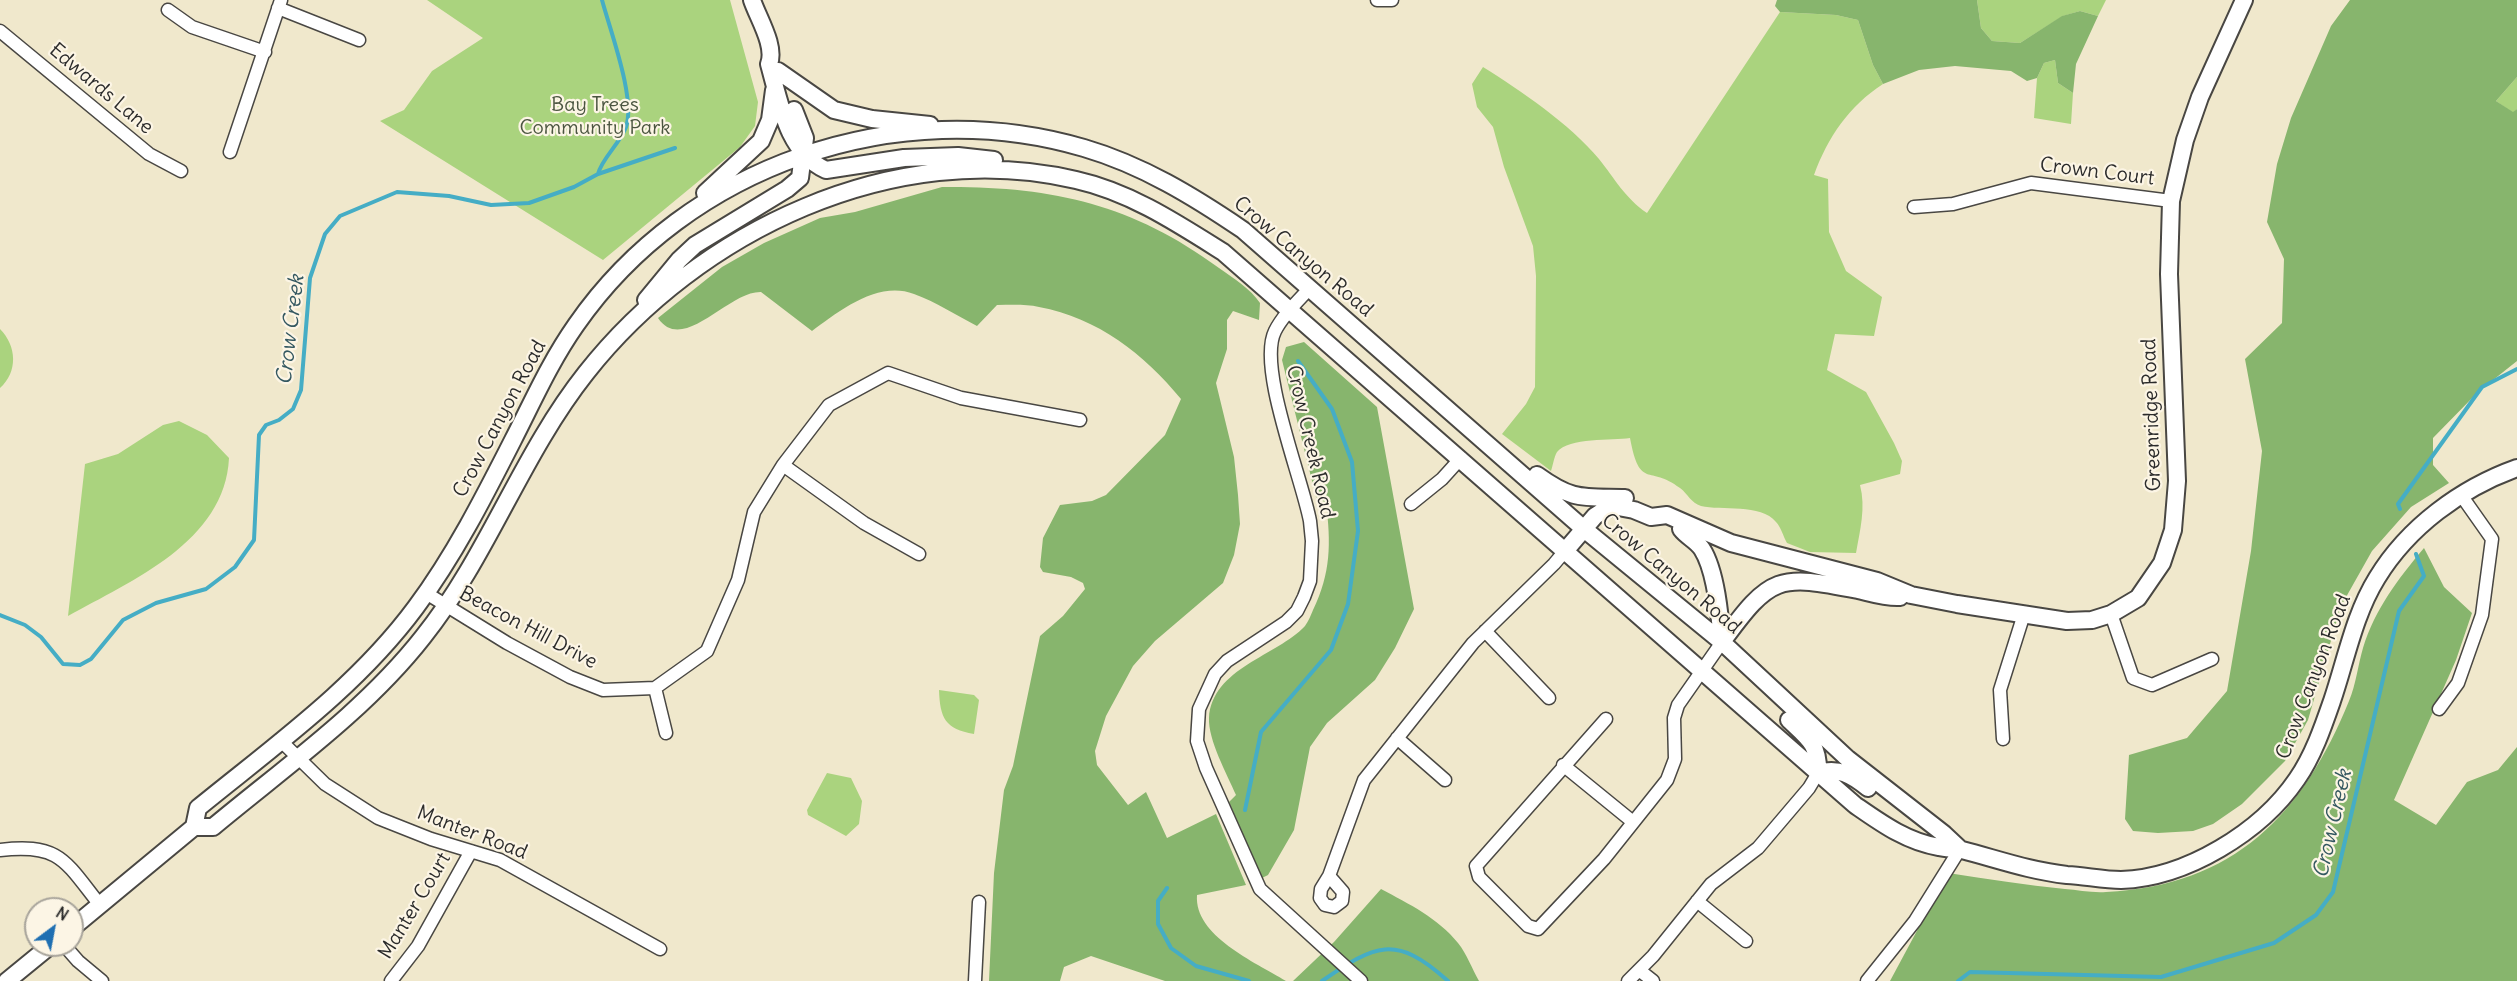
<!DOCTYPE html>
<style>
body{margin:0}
#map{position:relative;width:2517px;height:981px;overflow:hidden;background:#f0e8cc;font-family:Delius,sans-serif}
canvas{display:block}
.north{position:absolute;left:24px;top:897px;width:60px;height:60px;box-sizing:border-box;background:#fcf5e5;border:2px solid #a8a49b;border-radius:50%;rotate:32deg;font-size:16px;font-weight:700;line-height:24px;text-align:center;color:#2b2b2b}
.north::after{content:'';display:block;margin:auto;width:21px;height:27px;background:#1f6fb2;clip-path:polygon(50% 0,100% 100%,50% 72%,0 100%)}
</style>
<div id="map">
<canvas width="2517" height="981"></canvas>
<div class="north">N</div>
</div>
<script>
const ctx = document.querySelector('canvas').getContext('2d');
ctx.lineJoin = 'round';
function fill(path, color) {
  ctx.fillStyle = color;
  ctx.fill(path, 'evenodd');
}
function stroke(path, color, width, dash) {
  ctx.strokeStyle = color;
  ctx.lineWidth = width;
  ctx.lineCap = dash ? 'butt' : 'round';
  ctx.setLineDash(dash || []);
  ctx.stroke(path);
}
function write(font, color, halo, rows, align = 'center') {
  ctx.font = font + ' Delius,sans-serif';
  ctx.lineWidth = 4.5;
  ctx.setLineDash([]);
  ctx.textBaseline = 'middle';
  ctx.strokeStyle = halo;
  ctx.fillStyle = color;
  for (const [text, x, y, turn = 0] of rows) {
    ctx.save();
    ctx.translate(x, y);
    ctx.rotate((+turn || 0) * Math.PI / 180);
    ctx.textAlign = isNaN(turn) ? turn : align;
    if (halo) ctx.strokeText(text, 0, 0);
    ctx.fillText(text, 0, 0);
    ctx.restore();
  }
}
const green = new Path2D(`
 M 427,0 L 730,0 L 758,102 L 755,126 L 740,147 L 603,260 L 380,121 L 404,110 L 432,71 L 483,38 Z
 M 1977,0 L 2106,0 L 2098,16 L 2080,11 L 2063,16 L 2020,43 L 1992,41 L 1981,28 Z
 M 1780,12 L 1836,15 L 1858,20 L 1873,65 L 1883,84 C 1849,106 1828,137 1814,175 L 1828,179 L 1829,232 L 1846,271 L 1882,297 L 1874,336 L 1835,334 L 1827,370 L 1866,392 L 1894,443 L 1902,461 L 1900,474 L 1860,485 C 1866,508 1860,530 1856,553 L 1810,552 L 1787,543 C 1783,536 1781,527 1776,522 C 1761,503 1721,511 1701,506 C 1691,503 1688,494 1680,488 C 1649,464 1640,491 1630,438 C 1612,441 1569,437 1557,452 C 1554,457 1553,465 1551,471 L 1502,434 L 1526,404 L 1535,387 L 1536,276 L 1533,246 L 1504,167 L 1493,127 L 1477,107 L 1472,84 L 1483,67 C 1521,91 1569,123 1599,159 C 1615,179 1625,198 1647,213 Z
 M 2055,60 L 2058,83 L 2073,93 L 2071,124 L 2034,118 L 2037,78 L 2044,63 Z
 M 2517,77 L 2517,109 L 2513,113 L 2496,101 Z
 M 0,329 C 17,346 18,372 0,388 Z
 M 179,421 L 207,435 L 229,458 C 225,542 131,581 68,616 L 85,464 L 118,454 L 163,425 Z
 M 939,690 L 974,695 L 979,700 L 974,734 C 945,729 940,718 939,690 Z
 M 827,773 L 851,778 L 862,801 L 859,824 L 846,836 L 808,815 L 807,810 Z`);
const forest = new Path2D(`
 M 1777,0 L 1977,0 L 1981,28 L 1992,41 L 2020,43 L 2062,16 L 2080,11 L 2098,16 L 2076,64 L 2073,93 L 2058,83 L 2055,60 L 2044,63 L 2037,78 L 2027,81 L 2011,71 L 1955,66 L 1919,70 L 1883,84 L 1873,65 L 1858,20 L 1836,15 L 1780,12 L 1775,6 Z
 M 2350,0 L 2517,0 L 2517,77 L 2496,101 L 2513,112 L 2517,109 L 2517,361 L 2478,392 L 2433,438 L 2433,465 L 2449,483 L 2411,507 L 2372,551 L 2341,606 L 2308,720 L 2285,761 L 2242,804 L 2213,824 L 2193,831 L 2158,833 L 2133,831 L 2125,819 L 2129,755 L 2187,738 L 2227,691 L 2251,551 L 2262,451 L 2245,359 L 2282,323 L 2284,259 L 2267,222 L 2277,164 L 2291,118 L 2331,26 Z
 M 942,187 C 1049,186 1131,203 1219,268 C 1233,278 1251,289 1260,303 L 1259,320 L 1233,311 L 1227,320 L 1227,349 L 1216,383 L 1234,457 L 1238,495 L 1240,524 L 1234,555 L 1223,583 L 1155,641 L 1133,666 L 1106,716 L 1095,751 L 1097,765 L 1128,805 L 1146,792 L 1167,838 L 1216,814 L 1246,885 L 1197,895 C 1194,936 1255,962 1286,981 L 1165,981 L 1091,956 L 1064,967 L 1060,981 L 989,981 L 994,873 L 1004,790 L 1013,766 L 1040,636 L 1063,616 L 1085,589 L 1083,583 L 1071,577 L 1043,572 L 1040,567 L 1043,538 L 1060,505 L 1092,501 L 1106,495 L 1165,435 L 1181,399 C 1144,354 1098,318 1039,307 C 1026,304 1011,305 997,305 L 977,326 C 956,315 936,302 914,294 C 878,280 839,311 812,331 L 761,292 C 728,291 683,355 658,318 L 722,267 L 764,243 L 820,218 L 855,212 Z
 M 1304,342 L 1377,407 L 1414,609 L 1395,648 L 1375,680 L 1327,723 L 1310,747 L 1294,830 L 1268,875 L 1262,878 L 1229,802 L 1236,795 C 1227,774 1208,740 1209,718 C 1212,668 1277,656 1305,626 C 1308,622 1311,615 1313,610 C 1331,573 1331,543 1326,503 L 1316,497 L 1282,360 L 1286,347 Z
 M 2424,548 L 2444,587 L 2472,613 L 2456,660 L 2394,800 L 2436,825 L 2467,782 L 2498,770 L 2517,747 L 2517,981 L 1890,981 L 1948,873 C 1987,879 2026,885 2065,889 C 2078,890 2092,893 2106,892 C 2234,886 2303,814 2349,701 C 2356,684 2358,665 2363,648 C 2375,609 2398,579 2424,548 Z
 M 1381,889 C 1409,904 1438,918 1458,943 C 1467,954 1472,969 1479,981 L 1293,981 L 1334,942 Z`);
const stream = new Path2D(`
 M 598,174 C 602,158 619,145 626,127 C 636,99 610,30 602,0
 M 2400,509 L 2398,504 L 2482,387 L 2517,369
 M 0,615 L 25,625 L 41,637 L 63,664 L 80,665 L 91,659 L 123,620 L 156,603 L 206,589 L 235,567 L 254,540 L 259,435 L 266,425 L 279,420 L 293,409 L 301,390 L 310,278 L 325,234 L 340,216 L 397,192 L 449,196 L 491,205 L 529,203 L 574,187 L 598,174 L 675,148
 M 1245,810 L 1261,732 L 1331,650 L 1348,604 L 1358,531 L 1352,462 L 1332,409 L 1298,361
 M 1167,888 L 1158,901 L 1158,924 L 1171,948 L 1196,966 L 1249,981
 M 1322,981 C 1375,945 1395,933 1448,981
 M 1958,981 L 1970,972 L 2161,977 L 2274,943 L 2316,915 L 2333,892 L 2399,611 L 2424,576 L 2416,554`);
const street = new Path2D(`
 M 1377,0 L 1392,0
 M 278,8 L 359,40
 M 168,10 L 192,27 L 265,52
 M 0,31 L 149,154 L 181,171
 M 230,152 L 281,0
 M 1914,207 L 1953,204 L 2031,183 L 2171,201
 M 1310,288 C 1298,301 1283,315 1275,331 C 1257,367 1302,478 1310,521 L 1312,541 L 1310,581 L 1304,597 L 1297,611 L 1286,622 L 1227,661 L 1215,674 L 1199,709 L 1197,741 L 1206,768 L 1260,889 L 1361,981
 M 783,465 L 864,523 L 919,554
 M 1411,504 L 1442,479 L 1461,458
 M 426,593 L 507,643 L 570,677 L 603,690 L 655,688 L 707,651 L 738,580 L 754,512 L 783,465 L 829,405 L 888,373 L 961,398 L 1080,420
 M 2111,614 L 2133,678 L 2152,685 L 2212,659
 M 1485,631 L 1549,698
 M 655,688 L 666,733
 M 2439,709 L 2458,683 L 2482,615 L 2492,539 L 2461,495
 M 1606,719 L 1476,866 L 1479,877 L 1528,926 L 1538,929 L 1604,859 L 1667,780 L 1675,759 L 1674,718 L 1678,705 L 1722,642
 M 1397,738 L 1445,780
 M 2003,739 L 2000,690 L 2024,614
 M 280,740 L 325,784 L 378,818 L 431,839 L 500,860 L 660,949
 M 1563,765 L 1633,822
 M 0,850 C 60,843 65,861 100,905
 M 1329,876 L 1364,780 L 1473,643 L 1554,564 L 1565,551
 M 1329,876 L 1343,892 L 1342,901 L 1334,907 L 1325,905 L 1320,898 L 1321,889 Z
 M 1697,901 L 1746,941
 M 64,945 L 78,961 L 102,981
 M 1639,970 L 1653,981
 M 391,981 L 418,946 L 471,851
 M 975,981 L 979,902
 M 1628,981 L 1653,956 L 1711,884 L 1758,848 L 1809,788 L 1818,773
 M 1867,981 L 1915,921 L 1960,849`);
const secondary = new Path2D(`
 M 752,0 C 758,18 776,46 769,64 C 780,103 787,152 826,170 L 904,158 L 958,156 L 994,160
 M 778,71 L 834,110 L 872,119 L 930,125
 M 705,193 L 761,141 L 770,120 L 774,90
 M 646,300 L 679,260 L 695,245 L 787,189 L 800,178 L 805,138 L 794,110
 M 1537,475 C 1573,501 1582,497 1625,498
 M 1681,529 C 1687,537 1696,540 1702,549 C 1716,571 1720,616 1722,642
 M 1565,551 L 1595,516 L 1606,509 L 1618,507 L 1634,510 L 1651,517 L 1667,515 L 1731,543 L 1877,581 L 1911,595 L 1957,604 L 2067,621 L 2092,620 L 2111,614 L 2138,598 L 2162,563 L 2173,530 L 2177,481 L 2169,274 L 2171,201 L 2185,140 L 2200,97 L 2244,0
 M 1722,642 C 1771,575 1778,574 1858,590 C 1871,593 1886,598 1900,597
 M 1789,720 C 1808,738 1819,744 1818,773
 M 1818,773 C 1839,767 1852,775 1868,788
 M 194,827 L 213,827 C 285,767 365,711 423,637 C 488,556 521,455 586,373 C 698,231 894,137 1076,180 C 1130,192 1177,223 1223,252 L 1855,805 C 1881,823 1907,842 1939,847 C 1947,849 1954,848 1962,850 C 1997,859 2030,871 2067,875 C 2085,876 2104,880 2121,880 C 2186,878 2261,832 2297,779 C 2313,756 2323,727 2332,701 C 2346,660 2354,615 2377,578 C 2408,527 2461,488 2517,468
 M 72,928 L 194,827 L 198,808 C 274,746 357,687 416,607 C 454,556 484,497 513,440 C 533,401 550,362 576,325 C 687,165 898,93 1084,148 C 1142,165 1193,196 1243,230 L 1584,529 L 1722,642 L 1848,759 L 1944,834 L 1960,849
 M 7,981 L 51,945`);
const streetNames = [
 ["Edwards Lane",101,89,40],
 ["Crown Court",2097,172,7],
 ["Crow Canyon Road",1303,257,40],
 ["Greenridge Road",2152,415,-92],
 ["Crow Canyon Road",500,419,-62],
 ["Crow Creek Road",1310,442,77],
 ["Crow Canyon Road",1671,574,40],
 ["Beacon Hill Drive",528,628,28],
 ["Crow Canyon Road",2314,677,-69],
 ["Manter Road",472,833,21],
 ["Manter Court",415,906,-59]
];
const parkNames = [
 ["Bay Trees",595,105],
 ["Community Park",595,128]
];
const waterNames = [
 ["Crow Creek",291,330,-83],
 ["Crow Creek",2333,824,-77]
];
fill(green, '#aad37e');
fill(forest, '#87b56d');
stroke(stream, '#45adc5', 4);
stroke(street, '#494743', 15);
stroke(secondary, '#494743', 20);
stroke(street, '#fff', 12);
stroke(secondary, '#fff', 16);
write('20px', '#2b2b2b', '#fcf5e5', streetNames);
write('20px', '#4b5540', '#fcf5e5', parkNames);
write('italic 21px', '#345861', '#fcf5e5', waterNames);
</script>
